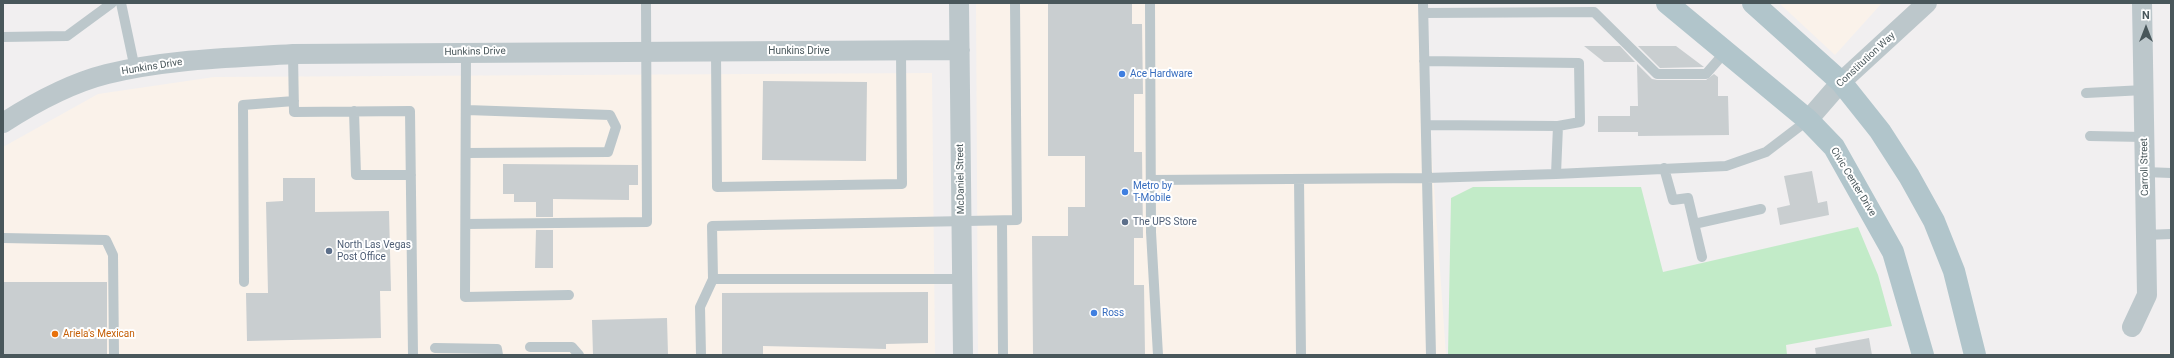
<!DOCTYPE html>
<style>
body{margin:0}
#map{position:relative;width:2174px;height:358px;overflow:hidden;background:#f1eff0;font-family:Roboto,sans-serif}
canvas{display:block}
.frame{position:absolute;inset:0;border:4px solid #49575b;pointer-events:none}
.north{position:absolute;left:2126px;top:8px;width:40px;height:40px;-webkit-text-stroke:3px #fff;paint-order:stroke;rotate:0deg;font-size:11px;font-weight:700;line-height:16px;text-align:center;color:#49575b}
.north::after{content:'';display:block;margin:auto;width:14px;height:18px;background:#49575b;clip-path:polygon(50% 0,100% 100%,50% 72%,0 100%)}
</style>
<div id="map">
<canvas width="2174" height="358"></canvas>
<div class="frame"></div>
<div class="north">N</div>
</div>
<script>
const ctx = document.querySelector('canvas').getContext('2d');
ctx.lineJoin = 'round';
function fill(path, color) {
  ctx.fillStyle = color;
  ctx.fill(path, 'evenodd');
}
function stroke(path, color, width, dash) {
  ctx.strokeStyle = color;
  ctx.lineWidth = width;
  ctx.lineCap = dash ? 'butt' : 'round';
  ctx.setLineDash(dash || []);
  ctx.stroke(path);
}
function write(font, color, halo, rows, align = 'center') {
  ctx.font = font + ' Roboto,sans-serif';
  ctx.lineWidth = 4;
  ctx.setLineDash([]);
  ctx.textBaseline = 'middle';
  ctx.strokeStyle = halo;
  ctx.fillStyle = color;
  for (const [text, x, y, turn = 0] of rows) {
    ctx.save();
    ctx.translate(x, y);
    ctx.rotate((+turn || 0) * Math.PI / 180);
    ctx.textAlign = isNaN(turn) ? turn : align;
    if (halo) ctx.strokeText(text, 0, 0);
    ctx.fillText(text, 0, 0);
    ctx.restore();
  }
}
const commercial = new Path2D(`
 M 976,3 L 1421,3 L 1446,355 L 978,355 Z
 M 1779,3 L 1882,3 L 1835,55 Z
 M 932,73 L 935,355 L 3,355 L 3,147 L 98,94 L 214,77 Z
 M 2171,353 L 2171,355 L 1996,354 Z`);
const green = new Path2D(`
 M 1473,187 L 1641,187 L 1663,272 L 1858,227 L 1878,275 L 1892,326 L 1786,345 L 1787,355 L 1448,355 L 1451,198 Z`);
const building = new Path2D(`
 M 1048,3 L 1132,3 L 1132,24 L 1142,24 L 1143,94 L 1134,94 L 1134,152 L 1142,152 L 1143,238 L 1134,238 L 1134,285 L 1144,285 L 1145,355 L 1033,355 L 1032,236 L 1068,236 L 1068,207 L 1085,207 L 1085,156 L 1048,156 Z
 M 1584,46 L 1620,46 L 1635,62 L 1604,62 Z
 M 1638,46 L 1676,46 L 1704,67 L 1660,68 Z
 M 1637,64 L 1652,79 L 1657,80 L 1706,80 L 1714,74 L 1718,77 L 1718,96 L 1728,96 L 1729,135 L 1638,136 L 1638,132 L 1598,132 L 1598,116 L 1630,116 L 1630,106 L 1638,106 Z
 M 763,81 L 867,82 L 866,161 L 762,160 Z
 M 503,164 L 638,165 L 638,185 L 629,185 L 629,200 L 553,199 L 553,217 L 536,217 L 536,202 L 514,202 L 514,194 L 503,194 Z
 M 1812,171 L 1818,203 L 1827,201 L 1829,215 L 1780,225 L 1777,208 L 1790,205 L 1784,176 Z
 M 283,178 L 315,178 L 315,212 L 389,211 L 391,291 L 380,291 L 381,338 L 247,341 L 246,293 L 268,293 L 266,202 L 283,201 Z
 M 536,230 L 553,230 L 553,268 L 535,268 Z
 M 3,282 L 107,282 L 107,355 L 3,355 Z
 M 928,292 L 928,343 L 886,344 L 886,349 L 763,346 L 763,355 L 722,355 L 722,293 Z
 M 667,318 L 668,355 L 593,355 L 592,320 Z
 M 1869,338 L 1872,355 L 1816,355 L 1815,348 Z`);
const service = new Path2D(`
 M 121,3 L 135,69
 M 1150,3 L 1151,232 L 1158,355
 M 1423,3 L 1431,355
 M 1424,13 L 1594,12 L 1657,74 L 1706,74 L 1726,51
 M 3,37 L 67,36 L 112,3
 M 466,52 L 465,297 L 569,295
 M 716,52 L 717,187 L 902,184 L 901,51
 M 293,54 L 294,112 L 410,111 L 413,355
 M 2086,93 L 2144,90
 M 354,111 L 356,175 L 411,175
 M 1426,125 L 1558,126
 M 2090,136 L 2144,137
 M 467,153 L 608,152 L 616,127 L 610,115 L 467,110
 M 1664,168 L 1673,200 L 1688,198 L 1702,257
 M 2145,172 L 2171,173
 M 1556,174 L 1726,166 L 1766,152 L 1808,120
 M 1299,179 L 1301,355
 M 1151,180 L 1427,178 L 1556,174 L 1558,126 L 1580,122 L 1579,63 L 1424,61
 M 1002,221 L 1003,355
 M 466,224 L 647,222 L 646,3
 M 1694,224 L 1761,209
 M 2145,235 L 2171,234
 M 3,238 L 106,240 L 113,255 L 114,355
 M 962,279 L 713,279 L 712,226 L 1017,220 L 1015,3
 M 244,282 L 243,105 L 294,101
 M 530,347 L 572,347 L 579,355
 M 435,348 L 497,349 L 498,355
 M 701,355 L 700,307 L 713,279`);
const minor = new Path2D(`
 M 959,3 L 963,355
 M 1808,120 L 1841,82 L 1927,3
 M 3,123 C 34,103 71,83 107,74 C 167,59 231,58 293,54 L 960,50
 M 2132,327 L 2147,295 L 2142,3`);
const primary = new Path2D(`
 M 1667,3 L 1808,120 L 1834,147 L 1893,252 L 1923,355
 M 1753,3 L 1841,82 L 1880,131 L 1909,176 L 1934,221 L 1954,271 L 1975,355`);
const markers = [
 [1122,74,4,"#3f7fe0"],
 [1125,192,4,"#3f7fe0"],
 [1125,222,4,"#5c6f8a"],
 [329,251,4,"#5c6f8a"],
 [1094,313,4,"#3f7fe0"],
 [55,334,4,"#e8710a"]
];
const streetNames = [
 ["Hunkins Drive",799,51],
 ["Hunkins Drive",475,52,-1],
 ["Constitution Way",1866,60,-43],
 ["Hunkins Drive",152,67,-9],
 ["Carroll Street",2145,167,-91],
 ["McDaniel Street",961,179,-91],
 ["Civic Center Drive",1853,182,59]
];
const shopNames = [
 ["Ace Hardware",1130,74],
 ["Metro by",1133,186],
 ["T-Mobile",1133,198],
 ["Ross",1102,313]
];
const serviceNames = [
 ["The UPS Store",1133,222],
 ["North Las Vegas",337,245],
 ["Post Office",337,257]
];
const foodNames = [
 ["Ariela's Mexican",63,334]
];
fill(commercial, '#faf2ea');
fill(green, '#c2ebc8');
fill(building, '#c9ced0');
stroke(service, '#bcc7cb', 10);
stroke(minor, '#bcc7cb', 20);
stroke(primary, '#b1c5cb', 22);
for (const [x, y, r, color] of markers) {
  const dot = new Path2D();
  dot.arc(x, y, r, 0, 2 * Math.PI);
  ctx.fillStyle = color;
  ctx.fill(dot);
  stroke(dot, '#fff', 1.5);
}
write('10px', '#49575b', '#fff', streetNames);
write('10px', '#366cbe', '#fff', shopNames, 'left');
write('10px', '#4e5e75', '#fff', serviceNames, 'left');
write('10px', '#c56008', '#fff', foodNames, 'left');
</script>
